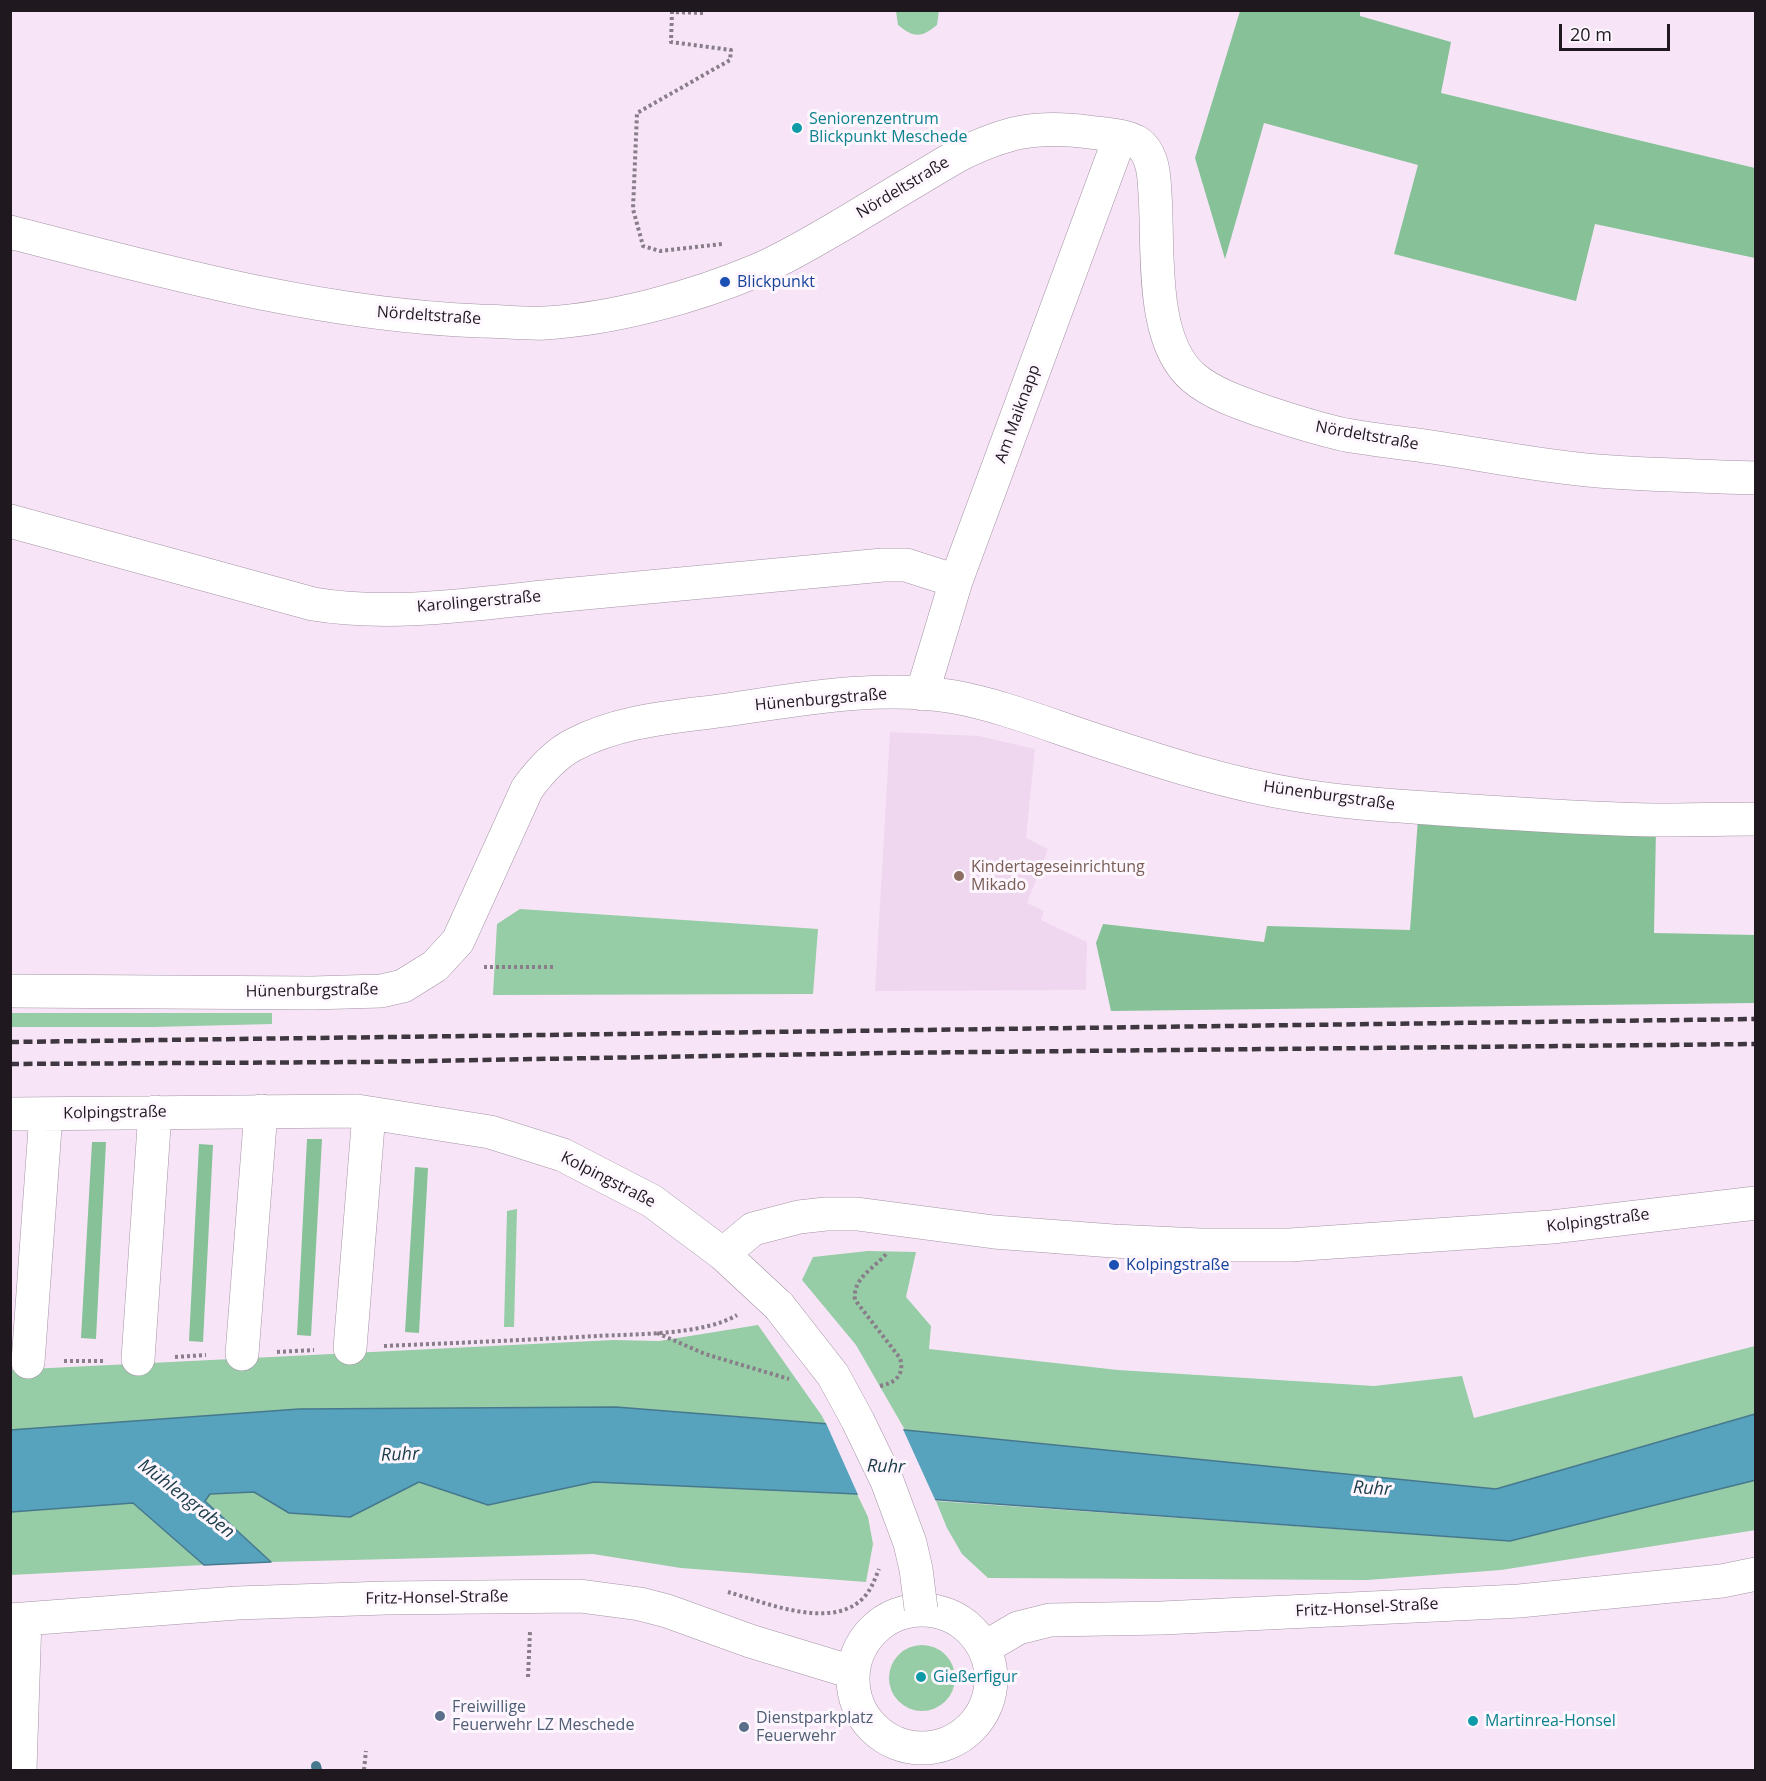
<!DOCTYPE html>
<meta charset="utf-8">
<style>
body{margin:0}
#map{position:relative;width:1766px;height:1781px;overflow:hidden;background:#f7e5f7;font-family:"Open Sans",sans-serif}
canvas{display:block}
.frame{position:absolute;inset:0;border:12px solid #1f191f;pointer-events:none}
.scale{position:absolute;left:1559px;top:24px;width:111px;height:27px;box-sizing:border-box;border:3px solid #1f191f;border-top:0;padding-left:8px;font-size:18px;line-height:21px;white-space:nowrap;color:#1f191f;-webkit-text-stroke:4px #fef6fe;paint-order:stroke}
</style>
<div id="map">
<canvas width="1766" height="1781"></canvas>
<div class="frame"></div>
<div class="scale">20 m</div>
</div>
<script>
const ctx = document.querySelector('canvas').getContext('2d');
ctx.lineJoin = 'round';
function fill(path, color) {
  ctx.fillStyle = color;
  ctx.fill(path, 'evenodd');
}
function stroke(path, color, width, dash) {
  ctx.strokeStyle = color;
  ctx.lineWidth = width;
  ctx.lineCap = dash ? 'butt' : 'round';
  ctx.setLineDash(dash || []);
  ctx.stroke(path);
}
function write(font, color, halo, rows, align = 'center') {
  ctx.font = font + ' "Open Sans",sans-serif';
  ctx.lineWidth = 6;
  ctx.setLineDash([]);
  ctx.textBaseline = 'middle';
  ctx.strokeStyle = halo;
  ctx.fillStyle = color;
  for (const [text, x, y, turn = 0] of rows) {
    ctx.save();
    ctx.translate(x, y);
    ctx.rotate((+turn || 0) * Math.PI / 180);
    ctx.textAlign = isNaN(turn) ? turn : align;
    if (halo) ctx.strokeText(text, 0, 0);
    ctx.fillText(text, 0, 0);
    ctx.restore();
  }
}
const built = new Path2D(`
 M 890,732 L 979,736 L 1035,749 L 1026,838 L 1048,849 L 1027,903 L 1044,911 L 1041,920 L 1087,942 L 1086,990 L 875,991 Z`);
const green = new Path2D(`
 M 939,10 L 937,25 C 921,38 914,38 898,25 L 896,11 Z
 M 520,909 L 818,929 L 813,994 L 493,995 L 497,924 Z
 M 11,1013 L 272,1013 L 272,1024 L 153,1027 L 11,1027 Z
 M 517,1209 L 514,1327 L 504,1327 L 507,1211 Z
 M 868,1251 L 916,1252 L 906,1297 L 931,1326 L 929,1349 L 1118,1370 L 1374,1386 L 1462,1376 L 1474,1418 L 1755,1346 L 1755,1414 L 1496,1489 L 905,1430 L 856,1345 L 802,1280 L 813,1257 Z
 M 758,1325 L 822,1416 L 826,1424 L 616,1407 L 300,1409 L 11,1430 L 10,1370 L 613,1340 L 659,1341 Z
 M 1755,1480 L 1756,1530 L 1501,1570 L 1367,1580 L 988,1578 L 962,1554 L 947,1528 L 936,1501 L 1510,1541 Z
 M 419,1482 L 488,1505 L 594,1482 L 857,1494 L 868,1517 L 873,1544 L 866,1582 L 681,1568 L 593,1554 L 271,1562 L 205,1500 L 210,1494 L 254,1492 L 289,1513 L 350,1517 Z
 M 133,1503 L 204,1565 L 11,1575 L 11,1512 Z
 M889 1678a33 33 0 1 1 66 0a33 33 0 1 1-66 0Z`);
const forest = new Path2D(`
 M 1240,11 L 1360,11 L 1360,16 L 1451,42 L 1441,93 L 1755,168 L 1755,258 L 1595,224 L 1576,301 L 1394,254 L 1418,165 L 1264,123 L 1225,259 L 1195,158 Z
 M 1418,818 L 1656,829 L 1654,933 L 1755,935 L 1755,1003 L 1111,1011 L 1096,943 L 1103,924 L 1264,942 L 1267,926 L 1410,930 Z
 M 307,1139 L 322,1139 L 311,1336 L 297,1335 Z
 M 92,1142 L 106,1142 L 96,1339 L 81,1338 Z
 M 199,1144 L 213,1145 L 203,1342 L 189,1341 Z
 M 415,1167 L 428,1168 L 419,1333 L 405,1332 Z`);
const water = new Path2D(`
 M 616,1407 L 905,1430 L 1496,1489 L 1755,1414 L 1756,1480 L 1510,1541 L 857,1494 L 594,1482 L 488,1505 L 419,1482 L 350,1517 L 289,1513 L 254,1492 L 210,1494 L 205,1501 L 271,1562 L 204,1565 L 133,1503 L 11,1512 L 10,1430 L 299,1409 Z`);
const pier = new Path2D(`
 M 825,1421 L 902,1427 L 937,1504 L 859,1497 Z`);
const stream = new Path2D(`
 M 316,1766 L 317,1770`);
const path = new Path2D(`
 M 703,13 L 672,12 L 671,42 L 731,50 L 730,60 L 637,113 L 633,209 L 643,246 L 660,251 L 722,244
 M 484,967 L 553,967
 M 657,1333 L 705,1354 L 789,1379
 M 384,1346 C 455,1343 526,1340 597,1336 C 635,1334 704,1335 737,1315
 M 277,1352 L 314,1350
 M 175,1357 L 206,1355
 M 64,1361 L 104,1361
 M 880,1386 C 895,1383 905,1375 900,1358 L 855,1300 C 852,1278 875,1268 887,1253
 M 728,1592 C 764,1602 827,1629 860,1601 C 870,1593 874,1581 879,1569
 M 528,1677 L 530,1632
 M 364,1770 L 366,1751`);
const minor = new Path2D(`
 M 10,232 C 165,272 320,315 480,321 C 502,321 524,324 545,323 C 614,319 694,297 758,270 C 790,256 819,238 850,220 C 885,199 921,177 957,156 C 1005,132 1035,125 1089,132 C 1102,134 1133,135 1142,146 C 1154,159 1154,178 1155,194 C 1159,247 1149,341 1194,378 C 1213,394 1240,403 1263,411 C 1290,420 1318,429 1346,435 C 1374,440 1403,443 1432,447 C 1486,455 1543,467 1598,471 C 1650,475 1703,476 1756,478
 M 10,521 L 313,604 C 392,617 474,604 553,596 C 663,586 773,575 883,565 L 906,565 L 956,581
 M 922,694 L 956,581 L 1120,137
 M 10,991 L 312,993 L 381,991 L 403,986 L 435,966 L 458,941 L 527,789 C 540,771 554,755 573,745 C 620,720 675,717 727,710 C 801,699 881,684 955,697 C 1003,706 1049,725 1095,740 C 1161,762 1229,784 1298,795 C 1350,804 1404,806 1456,810 C 1522,814 1588,819 1654,820 C 1688,820 1722,819 1756,819
 M 10,1114 L 357,1111 L 490,1132 L 563,1155 L 652,1201 L 723,1254 L 779,1306
 M 723,1254 L 753,1229 L 799,1217 L 826,1214 L 857,1214 L 994,1232 L 1113,1241 L 1200,1245 L 1290,1245 L 1552,1227 L 1756,1203
 M 350,1348 L 369,1113
 M 242,1354 L 261,1111
 M 138,1359 L 155,1112
 M 28,1362 L 46,1114
 M853 1679a69 69 0 1 1 138 0a69 69 0 1 1-138 0Z
 M 10,1620 L 237,1603 L 386,1598 L 580,1596 L 640,1604 L 667,1611 L 750,1641 L 852,1672
 M 984,1648 L 1018,1628 L 1050,1620 L 1162,1618 L 1519,1601 L 1722,1581 L 1756,1574
 M 20,1770 L 25,1619`);
const rail = new Path2D(`
 M 10,1042 L 1756,1019
 M 10,1064 L 365,1062 L 883,1053 L 1756,1044`);
const minorBridge = new Path2D(`
 M 779,1306 L 833,1375 L 858,1421 L 887,1481 L 910,1543 L 916,1569 L 921,1609`);
const markers = [
 [797,128,6,"#0f9aa8"],
 [725,282,6,"#1a4fb4"],
 [959,876,6,"#8d6e63"],
 [1114,1265,6,"#1a4fb4"],
 [921,1677,6,"#0f9aa8"],
 [440,1716,6,"#5c6f8a"],
 [1473,1721,6,"#0f9aa8"],
 [744,1727,6,"#5c6f8a"]
];
const cultureNames = [
 ["Seniorenzentrum",809,119],
 ["Blickpunkt Meschede",809,137],
 ["Gießerfigur",933,1677],
 ["Martinrea-Honsel",1485,1721]
];
const streetNames = [
 ["Nördeltstraße",903,188,-31],
 ["Nördeltstraße",429,316,4],
 ["Am Maiknapp",1018,414,-70],
 ["Nördeltstraße",1367,436,10],
 ["Karolingerstraße",479,602,-5],
 ["Hünenburgstraße",821,700,-5],
 ["Hünenburgstraße",1329,796,8],
 ["Hünenburgstraße",312,991,-1],
 ["Kolpingstraße",115,1113,-1],
 ["Kolpingstraße",608,1180,27],
 ["Kolpingstraße",1598,1221,-7],
 ["Fritz-Honsel-Straße",437,1598,-1],
 ["Fritz-Honsel-Straße",1367,1608,-3]
];
const transitNames = [
 ["Blickpunkt",737,282],
 ["Kolpingstraße",1126,1265]
];
const educationNames = [
 ["Kindertageseinrichtung",971,867],
 ["Mikado",971,885]
];
const serviceNames = [
 ["Freiwillige",452,1707],
 ["Feuerwehr LZ Meschede",452,1725],
 ["Dienstparkplatz",756,1718],
 ["Feuerwehr",756,1736]
];
const waterNames = [
 ["Ruhr",400,1455,-2],
 ["Ruhr",886,1467,2],
 ["Ruhr",1372,1489,3],
 ["Mühlengraben",186,1499,38]
];
fill(built, '#efd7ef');
fill(green, '#96cca6');
fill(forest, '#86c198');
fill(water, '#57a2bd');
stroke(water, '#46798e', 1.5);
fill(pier, '#f7e5f7');
stroke(stream, '#46798e', 10);
stroke(minor, '#a493a4', 34);
stroke(path, '#887d88', 4, [3, 3]);
stroke(minor, '#fff', 33);
stroke(rail, '#3f373f', 4.5, [9, 4.5]);
stroke(minorBridge, '#a493a4', 34, []);
stroke(minorBridge, '#fff', 33);
for (const [x, y, r, color] of markers) {
  const dot = new Path2D();
  dot.arc(x, y, r, 0, 2 * Math.PI);
  ctx.fillStyle = color;
  ctx.fill(dot);
  stroke(dot, '#fef6fe', 2);
}
write('16px', '#0d838f', '#fef6fe', cultureNames, 'left');
write('16px', '#1f191f', '#fef6fe', streetNames);
write('16px', '#164399', '#fef6fe', transitNames, 'left');
write('16px', '#785e54', '#fef6fe', educationNames, 'left');
write('16px', '#4e5e75', '#fef6fe', serviceNames, 'left');
write('italic 18px', '#193c48', '#fef6fe', waterNames);
</script>
